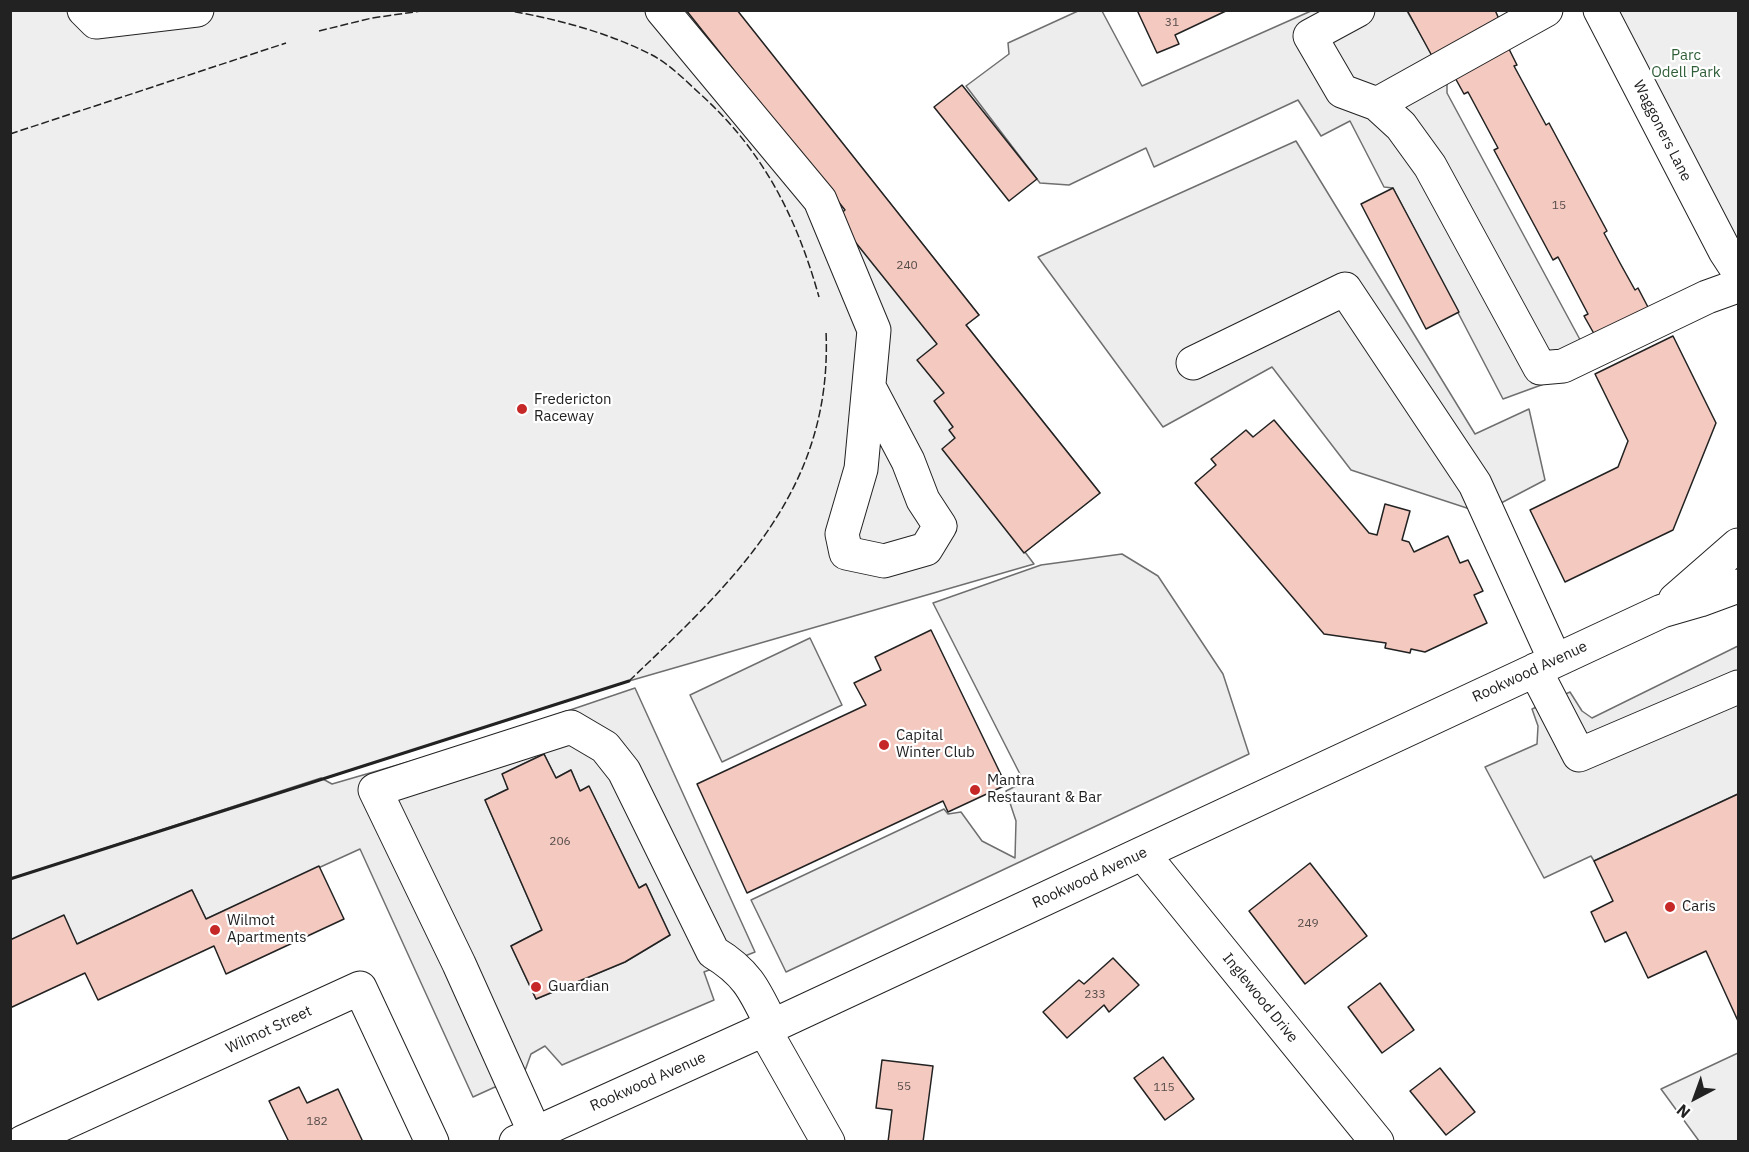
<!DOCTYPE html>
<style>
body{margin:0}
#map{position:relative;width:1749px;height:1152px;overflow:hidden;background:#fff;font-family:"IBM Plex Sans",sans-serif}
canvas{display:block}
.frame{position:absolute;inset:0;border:12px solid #222;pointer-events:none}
.north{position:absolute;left:1665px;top:1068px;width:60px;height:60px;-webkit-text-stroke:4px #fff;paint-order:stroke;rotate:221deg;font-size:16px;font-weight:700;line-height:24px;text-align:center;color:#222}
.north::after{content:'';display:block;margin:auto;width:21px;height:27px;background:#222;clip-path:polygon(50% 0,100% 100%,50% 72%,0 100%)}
</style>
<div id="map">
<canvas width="1749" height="1152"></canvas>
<div class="frame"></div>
<div class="north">N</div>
</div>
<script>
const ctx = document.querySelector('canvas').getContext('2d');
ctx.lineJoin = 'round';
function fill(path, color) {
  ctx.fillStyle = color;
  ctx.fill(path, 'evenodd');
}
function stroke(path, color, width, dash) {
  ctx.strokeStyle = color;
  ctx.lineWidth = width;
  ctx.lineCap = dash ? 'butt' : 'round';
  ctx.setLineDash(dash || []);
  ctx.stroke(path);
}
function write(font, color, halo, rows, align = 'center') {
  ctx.font = font + ' "IBM Plex Sans",sans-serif';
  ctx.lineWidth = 4.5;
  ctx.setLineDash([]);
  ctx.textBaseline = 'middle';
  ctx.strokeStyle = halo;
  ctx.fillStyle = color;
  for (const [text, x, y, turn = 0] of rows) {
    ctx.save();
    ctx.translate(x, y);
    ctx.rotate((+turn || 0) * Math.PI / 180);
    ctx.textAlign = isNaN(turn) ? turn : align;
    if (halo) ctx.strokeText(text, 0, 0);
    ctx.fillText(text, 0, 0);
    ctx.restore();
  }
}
const green = new Path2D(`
 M 10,11 L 737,11 L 979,315 L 966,325 L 1100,493 L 1025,552 L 1034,564 L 629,681 L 11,879 Z
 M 1600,11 L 1738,11 L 1738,271 Z
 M 1738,1053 L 1738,1141 L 1699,1141 L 1661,1089 Z`);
const parking = new Path2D(`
 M 1078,11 L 1102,11 L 1142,86 L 1311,11 L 1407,11 L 1447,80 L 1447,93 L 1591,360 L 1544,384 L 1503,399 L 1393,188 L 1384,187 L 1350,121 L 1321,136 L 1298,100 L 1154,167 L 1146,148 L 1069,185 L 1040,183 L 966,86 L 1009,54 L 1008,43 Z
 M 1296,141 L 1475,434 L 1529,409 L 1545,480 L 1482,513 L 1351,470 L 1272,367 L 1163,427 L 1038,257 Z
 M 1122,554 L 1158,576 L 1223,674 L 1249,754 L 786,972 L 751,900 L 944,809 L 948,814 L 961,812 L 982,841 L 1015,858 L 1016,821 L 1006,791 L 1024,782 L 933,603 L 1041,565 Z
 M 810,638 L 842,705 L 722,762 L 690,695 Z
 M 1738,646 L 1738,794 L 1594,861 L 1591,856 L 1544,878 L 1485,767 L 1537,744 L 1538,726 L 1532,709 L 1570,692 L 1582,711 L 1592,718 Z
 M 635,688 L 755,952 L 704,972 L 714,1000 L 562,1065 L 545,1046 L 531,1054 L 523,1076 L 504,1093 L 495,1087 L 473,1097 L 360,849 L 206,919 L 192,890 L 77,944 L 11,940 L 10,879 L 321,778 L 332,784 L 470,744 ZM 544,754 L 556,778 L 571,770 L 580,791 L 589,787 L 639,888 L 646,884 L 670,935 L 625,962 L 536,999 L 511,946 L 542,930 L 485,800 L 508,789 L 503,774 Z`);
const building = new Path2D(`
 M 686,10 L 737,10 L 979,315 L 966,325 L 1100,493 L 1024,553 L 942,449 L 955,438 L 949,430 L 953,427 L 934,401 L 944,393 L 917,360 L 937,344 L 836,218 L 845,210 Z
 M 1137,10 L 1228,10 L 1175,35 L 1179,44 L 1157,53 Z
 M 1407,10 L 1495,10 L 1499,19 L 1432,56 Z
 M 1507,45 L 1517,65 L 1514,66 L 1546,125 L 1549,123 L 1607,231 L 1604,233 L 1620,263 L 1635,290 L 1638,288 L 1650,311 L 1597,339 L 1584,316 L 1588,314 L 1558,257 L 1553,260 L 1494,150 L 1498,148 L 1468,92 L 1464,94 L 1453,74 Z
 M 962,85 L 1037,179 L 1009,201 L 934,107 Z
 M 1393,188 L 1459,312 L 1426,329 L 1361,204 Z
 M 1673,336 L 1716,423 L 1673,530 L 1565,582 L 1530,510 L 1618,467 L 1628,441 L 1595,374 Z
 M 1274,420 L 1369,533 L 1377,535 L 1385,504 L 1410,511 L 1402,540 L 1409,542 L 1414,552 L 1448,536 L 1460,563 L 1468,560 L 1483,591 L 1474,595 L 1487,623 L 1425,652 L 1411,649 L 1410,653 L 1385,648 L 1386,643 L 1324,634 L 1195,483 L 1216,465 L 1211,459 L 1246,430 L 1253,437 Z
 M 931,630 L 1006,785 L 948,812 L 943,801 L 747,893 L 697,784 L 866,705 L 854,683 L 881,670 L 875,657 Z
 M 544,754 L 556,778 L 571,770 L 580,791 L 589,786 L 639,888 L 646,884 L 670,935 L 625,962 L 536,999 L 511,946 L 542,930 L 485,800 L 508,789 L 502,774 Z
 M 1738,794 L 1738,1021 L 1706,951 L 1648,978 L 1626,932 L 1605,942 L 1591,912 L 1613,901 L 1594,861 Z
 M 1310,863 L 1367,936 L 1305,984 L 1249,911 Z
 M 319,866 L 344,919 L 226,974 L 214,946 L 98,1000 L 85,973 L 10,1008 L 10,940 L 64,915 L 77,944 L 192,890 L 206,919 Z
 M 1113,958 L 1139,985 L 1109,1012 L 1104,1005 L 1067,1038 L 1043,1012 L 1079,980 L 1084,984 Z
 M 1380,983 L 1414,1030 L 1382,1053 L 1348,1007 Z
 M 1163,1057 L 1194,1099 L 1165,1120 L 1134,1078 Z
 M 882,1060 L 933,1066 L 923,1142 L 888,1142 L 892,1110 L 876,1108 Z
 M 1440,1068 L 1475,1112 L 1446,1135 L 1410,1091 Z
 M 299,1087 L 307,1103 L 338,1089 L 363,1142 L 289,1142 L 269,1101 Z`);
const minor = new Path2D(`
 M 84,10 L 96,22 L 197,10
 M 662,10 L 820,200 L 874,330 L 861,469 L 842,534 L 846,553 L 884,561 L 926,549 L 940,526 L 923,500 L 908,461 L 869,387
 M 1358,10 L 1310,36 L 1342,91 L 1377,104
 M 1546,10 L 1377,104 L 1401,126 L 1430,166 L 1540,368 L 1563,366 L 1707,297 L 1732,288
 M 1600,10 L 1725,251 L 1738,271
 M 1193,363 L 1345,289 L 1475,484 L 1555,660
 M 1675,600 L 1738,545
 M 1535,670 L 1579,755 L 1738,687
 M 1143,854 L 1377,1142
 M 764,1029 L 828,1142
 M 535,1133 L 459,964 L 375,790 L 571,727 L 605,747 L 624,771 L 713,952 C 748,973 755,991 772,1026
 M 23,1142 L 360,988 L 432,1142
 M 516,1142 L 772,1026 L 1662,611 L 1700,600 L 1738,586`);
const fence = new Path2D(`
 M 504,10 C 554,18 607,32 652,55 C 669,64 685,80 698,92 C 762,149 796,215 819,297
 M 319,31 L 372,18 L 428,10
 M 10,134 L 286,43
 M 629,681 C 735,580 833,490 826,331`);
const wall = new Path2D(`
 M 10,879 L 629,681`);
const markers = [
 [522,409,6,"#c62828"],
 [884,745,6,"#c62828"],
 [975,790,6,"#c62828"],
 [1670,907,6,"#c62828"],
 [215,930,6,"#c62828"],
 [536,987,6,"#c62828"]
];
const numberNames = [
 ["31",1172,23],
 ["15",1559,206],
 ["240",907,266],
 ["206",560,842],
 ["249",1308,924],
 ["233",1095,995],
 ["55",904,1087],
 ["115",1164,1088],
 ["182",317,1122]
];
const parkNames = [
 ["Parc",1686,56],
 ["Odell Park",1686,73]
];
const streetNames = [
 ["Waggoners Lane",1662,131,63],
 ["Rookwood Avenue",1530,672,-25],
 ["Rookwood Avenue",1090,878,-25],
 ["Inglewood Drive",1260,998,51],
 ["Wilmot Street",269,1030,-25],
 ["Rookwood Avenue",648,1082,-24]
];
const poiNames = [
 ["Fredericton",534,400],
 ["Raceway",534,417],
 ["Capital",896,736],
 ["Winter Club",896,753],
 ["Mantra",987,781],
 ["Restaurant & Bar",987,798],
 ["Caris",1682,907],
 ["Wilmot",227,921],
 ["Apartments",227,938],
 ["Guardian",548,987]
];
fill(green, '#eee');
stroke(green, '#6f6f6f', 1.5);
fill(parking, '#ededed');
stroke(parking, '#6f6f6f', 1.5);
fill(building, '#f3c9c0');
stroke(building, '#222', 1.5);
stroke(minor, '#222', 35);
stroke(minor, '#fff', 33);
stroke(fence, '#222', 1.5, [8, 3]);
stroke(wall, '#222', 3);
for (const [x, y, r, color] of markers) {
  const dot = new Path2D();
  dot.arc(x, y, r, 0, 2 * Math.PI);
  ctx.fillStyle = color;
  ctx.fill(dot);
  stroke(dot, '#fff', 2);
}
write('12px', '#564c4a', null, numberNames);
write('15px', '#2f5e38', '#fff', parkNames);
write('15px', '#222', '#fff', streetNames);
write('15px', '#222', '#fff', poiNames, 'left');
</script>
